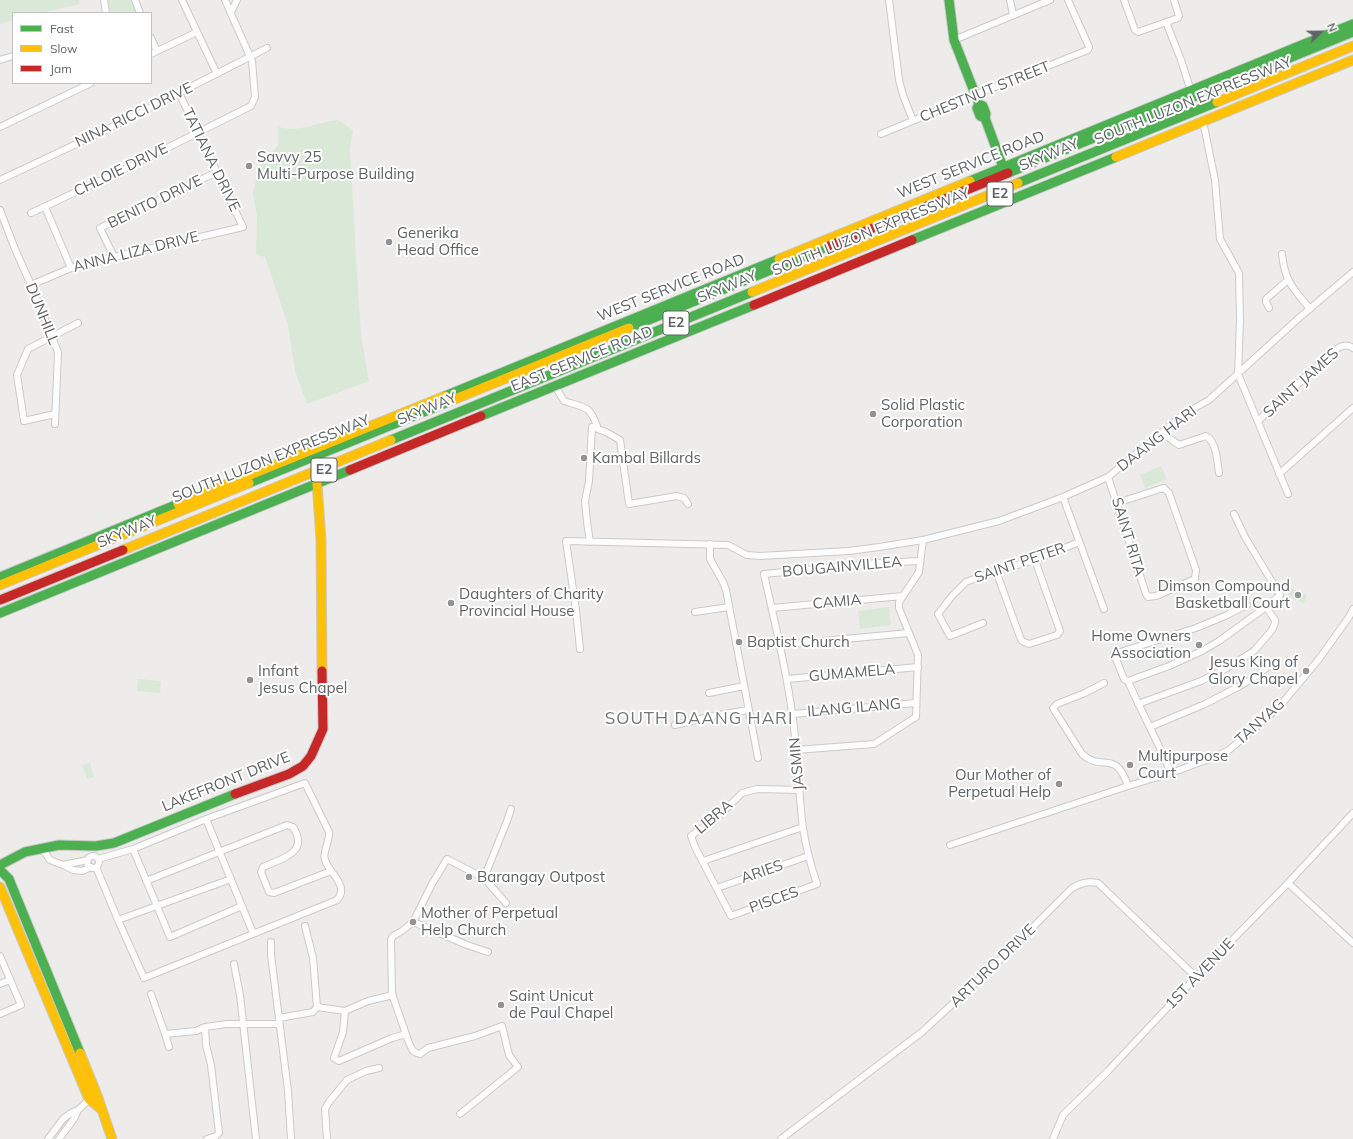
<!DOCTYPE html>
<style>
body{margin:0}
#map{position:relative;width:1353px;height:1139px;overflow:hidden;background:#eeecea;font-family:Mulish,sans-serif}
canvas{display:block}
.legend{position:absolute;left:12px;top:12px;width:140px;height:72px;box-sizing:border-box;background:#fff;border:1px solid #bfc1c2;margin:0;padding:5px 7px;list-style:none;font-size:12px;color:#5f6366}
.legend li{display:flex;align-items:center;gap:8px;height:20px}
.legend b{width:20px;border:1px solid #bfc1c2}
.north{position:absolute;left:1301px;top:12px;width:40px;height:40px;-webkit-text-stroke:3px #fff;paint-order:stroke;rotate:68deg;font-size:11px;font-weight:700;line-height:16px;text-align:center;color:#5f6366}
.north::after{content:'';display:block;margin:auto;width:14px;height:18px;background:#5f6366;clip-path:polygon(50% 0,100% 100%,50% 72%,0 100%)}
</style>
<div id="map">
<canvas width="1353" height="1139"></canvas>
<ul class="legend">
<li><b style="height:5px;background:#4caf50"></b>Fast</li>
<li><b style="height:5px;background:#ffc107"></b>Slow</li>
<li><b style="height:5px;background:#c62828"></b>Jam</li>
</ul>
<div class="north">N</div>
</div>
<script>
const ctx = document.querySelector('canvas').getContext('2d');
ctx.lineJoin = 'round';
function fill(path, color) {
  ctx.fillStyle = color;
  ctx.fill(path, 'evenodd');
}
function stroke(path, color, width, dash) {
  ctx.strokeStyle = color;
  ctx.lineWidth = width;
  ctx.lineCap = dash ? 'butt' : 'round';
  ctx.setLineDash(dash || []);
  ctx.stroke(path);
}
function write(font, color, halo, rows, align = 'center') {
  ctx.font = font + ' Mulish,sans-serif';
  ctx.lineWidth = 4;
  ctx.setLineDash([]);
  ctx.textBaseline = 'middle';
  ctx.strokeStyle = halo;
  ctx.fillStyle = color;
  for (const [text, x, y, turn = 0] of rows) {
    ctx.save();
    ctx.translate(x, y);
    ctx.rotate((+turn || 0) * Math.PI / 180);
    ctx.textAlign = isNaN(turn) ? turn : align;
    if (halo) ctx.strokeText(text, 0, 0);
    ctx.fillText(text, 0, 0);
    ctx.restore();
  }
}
const green = new Path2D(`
 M 0,0 L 79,0 L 80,4 L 41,13 L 13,13 L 13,20 L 0,24 Z
 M 108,0 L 132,0 L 137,13 L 109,13 Z
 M 338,120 L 353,130 L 350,150 L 356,256 L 361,335 L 369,381 L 307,404 L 295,371 L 288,325 L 265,257 L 256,255 L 257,217 L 253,193 L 259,168 L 278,145 L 278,127 C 302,133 316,122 338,120 Z
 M 1161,466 L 1167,479 L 1145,488 L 1140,475 Z
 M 1291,588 L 1307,595 L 1304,603 L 1288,596 Z
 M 889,607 L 891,625 L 860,629 L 858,611 Z
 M 138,679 L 161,681 L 160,693 L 137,691 Z
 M 90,763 L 94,777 L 87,779 L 82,765 Z`);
const street = new Path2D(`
 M 104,0 L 106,13
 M 135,0 L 140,13
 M 182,0 L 217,74
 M 889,0 L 899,80 L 903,95 L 913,121
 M 1010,0 L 1013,15
 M 1124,0 L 1135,30 L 1138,32 L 1178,18 L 1179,16 L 1174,0
 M 231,12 L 237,0
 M 1166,22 L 1181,60 L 1191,91
 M 151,38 L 157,51
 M 954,40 L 1050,0
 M 151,54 L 197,32
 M 0,60 L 13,56
 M 1203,121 L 1215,180 L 1220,239 L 1239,273 L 1240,320 L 1238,374 L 1288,494
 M 0,127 L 91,83
 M 881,134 L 975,95 L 1088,50 L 1089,47 L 1068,0
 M 0,180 L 106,130 L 267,48
 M 45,207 L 71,268
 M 0,210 L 15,249 L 31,285 L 58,352 L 55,424
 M 31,213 L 125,169 L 251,106 L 255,97 L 252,61 L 225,0
 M 1282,254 C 1285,282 1293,288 1310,309
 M 114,257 L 100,228 L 217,172
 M 31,285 L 71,268 L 114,257 L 243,227 L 179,93
 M 1269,308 L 1266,302 L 1266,299 L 1288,280
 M 555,386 L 564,401 C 586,408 590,405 598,429
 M 55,414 L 24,421 L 17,375 L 28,349 L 78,323
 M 1258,421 L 1330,354 C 1337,348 1345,342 1353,348
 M 1162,433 L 1179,445 L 1206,436 C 1217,442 1217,462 1219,473
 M 1279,474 L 1353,408
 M 1108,477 L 1146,594 L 1148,597 L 1156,596 L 1195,579 L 1196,570 L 1169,493 L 1164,488 L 1160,489 L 1117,503
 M 1063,497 L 1104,609
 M 1234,514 L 1245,537 L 1280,595 L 1266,607 L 1219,641 L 1202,651 L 1169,666 L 1128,681 C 1142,713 1158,742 1171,773 L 1217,756 L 1229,750 L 1279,707 L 1319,659 L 1349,617 L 1353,609
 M 590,542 L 587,522 L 585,501 L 589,481 L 592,427 L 606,432 L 620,440 L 629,504 L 677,496 L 684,498 L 688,504
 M 710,544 L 710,559 L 723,582 L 726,590 L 758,758
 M 996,571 L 1020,637 L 1022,641 L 1029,644 L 1057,635 L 1060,631 L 1035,560
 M 772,608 L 903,596
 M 695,612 L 729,607
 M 983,623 L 950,636 L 938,614 L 952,596 L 966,582 L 996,571 L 1035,560 L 1079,542
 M 780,645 L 909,633
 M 580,649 L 576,610 L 566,541 L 728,545 L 747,555 L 760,556 L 849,551 L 879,547 L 923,540 L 999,521 L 1063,497 L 1108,477 L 1184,414 L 1209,400 L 1300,317 L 1353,272
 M 787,679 L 918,667
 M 1128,681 L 1124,679 L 1114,654 L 1196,628 L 1225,616 L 1247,605
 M 1104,683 L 1085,693 L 1057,704 L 1053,708 L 1082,754 C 1103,773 1115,748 1128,786
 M 709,693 L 744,686
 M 1138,704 L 1201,681 L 1225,669 L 1254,651 L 1272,630 L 1275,623 L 1275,620 L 1266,607
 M 793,714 L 916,703
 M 675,725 L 713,716 L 748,710
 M 1150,727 L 1205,704 L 1236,688 L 1254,678 L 1271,664
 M 796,750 L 874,744 L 916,717 L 918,655 L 899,608 L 899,602 L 919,572 L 923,540
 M 800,790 L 757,789 L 742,793 L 720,815 L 691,836 L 695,847 L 731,916 L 817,884 C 811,866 806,848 803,828 C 798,790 798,751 792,713 C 786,666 774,620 764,574 L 877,563 L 920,561
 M 206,819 L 253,933
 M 950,845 L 1128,786 L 1171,773
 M 42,848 L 50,860 L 63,865 L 73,870 L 82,871 L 91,867
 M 133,849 L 170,937 L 242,906
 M87 862a6 6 0 1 1 12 0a6 6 0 1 1-12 0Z
 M 703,861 L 803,827
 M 63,865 L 88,860
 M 96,867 L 118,920 L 144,978 L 337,900 C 350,886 329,873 325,860 C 322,853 330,841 329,832 L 305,783 L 206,819 L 133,849 L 98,859
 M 484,878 L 507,821 L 511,809
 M 146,881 L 287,825 L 293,827 C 310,853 281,859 263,867 L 261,872 L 269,892 L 274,893 L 331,871
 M 1288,883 L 1353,943
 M 717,888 L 808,856
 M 118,920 L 231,879
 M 413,922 L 467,945 L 488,952
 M 305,926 L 313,958 L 317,1007 L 345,1011
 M 271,942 L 271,955 L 288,1091 L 291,1139
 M 0,956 L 21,1005 L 0,1014
 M 234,964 L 240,995 L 256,1139
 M 0,984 L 10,980
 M 151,994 L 165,1034
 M 393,995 L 368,1001 L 345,1011 L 343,1032 L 334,1058 L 339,1061 L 392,1038 L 406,1034
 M 279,1018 L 313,1012 L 317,1007
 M 169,1047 L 165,1034 L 196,1031 L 205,1027
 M 460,1114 L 518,1067 L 509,1055 L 502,1026 L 475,1036 L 428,1048 L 420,1054 L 417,1053 L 413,1051 L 409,1043 L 392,994 L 391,940 L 393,936 L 402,931 L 413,922 L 432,884 L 447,859 L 484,878 L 506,903
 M 48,1139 L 63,1119 L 71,1113 L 78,1110 L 91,1098
 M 59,1139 L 74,1119 L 78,1110
 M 207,1139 L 216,1136 L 219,1133 L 211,1065 L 206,1045 L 205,1027 L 227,1024 L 279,1024
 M 327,1139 L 325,1109 L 329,1102 L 347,1080 L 366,1071 L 379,1068
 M 781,1139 L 922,1032 L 996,964 L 1071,889 C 1080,883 1087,881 1098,883 L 1196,977
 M 1053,1139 L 1063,1115 L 1108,1071 L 1194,979 L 1288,883 L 1353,813`);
const fast = new Path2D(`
 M 949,0 L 954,40 L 979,104 L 977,108 L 980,116 L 985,118
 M 979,104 L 983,106 L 986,114 L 985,118 L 1003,167
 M 1008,173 L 1353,32
 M 970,181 L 1353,24
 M 1018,183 L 1217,102
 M 912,240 L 1116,157
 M 629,328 L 829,246
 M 445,396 L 779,259
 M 481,416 L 754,305
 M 391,440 L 752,292
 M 249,483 L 453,400
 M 0,577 L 178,504
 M 0,613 L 350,470
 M 0,865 L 25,852 L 59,845 L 96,846 L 114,843 L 235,794
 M 0,870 L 9,879 L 80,1053`);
const slow = new Path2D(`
 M 1217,102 L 1353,46
 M 1116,157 L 1353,60
 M 779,259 L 970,181
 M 752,292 L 1018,183
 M 453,400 L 629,328
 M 317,483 L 321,540 L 322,671
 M 178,504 L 445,396
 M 123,550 L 391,440
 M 0,585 L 249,483
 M 0,887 L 89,1099 L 101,1109
 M 80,1053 L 97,1095 L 112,1139`);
const jam = new Path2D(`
 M 829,246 L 1008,173
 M 754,305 L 912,240
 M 350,470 L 481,416
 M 0,600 L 123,550
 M 235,794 L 289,774 L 303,766 L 311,756 L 323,729 L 322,671`);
const markers = [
 [249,166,4,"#919394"],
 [389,242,4,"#919394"],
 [873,414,4,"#919394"],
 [584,458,4,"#919394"],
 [1298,595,4,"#919394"],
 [451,603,4,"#919394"],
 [739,642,4,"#919394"],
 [1199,645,4,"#919394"],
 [1306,671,4,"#919394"],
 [250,680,4,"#919394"],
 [1130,765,4,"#919394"],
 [1059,784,4,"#919394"],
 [469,877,4,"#919394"],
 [413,922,4,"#919394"],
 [501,1005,4,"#919394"]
];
const shields = [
 [1000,194,26],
 [676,323,26],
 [324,470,26]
];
const shieldNames = [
 ["E2",1000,194],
 ["E2",676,323],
 ["E2",324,470]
];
const streetNames = [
 ["CHESTNUT STREET",985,92,-22],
 ["SOUTH LUZON EXPRESSWAY",1193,101,-22],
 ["NINA RICCI DRIVE",134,115,-26],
 ["SKYWAY",1049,155,-22],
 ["TATIANA DRIVE",211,160,64],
 ["WEST SERVICE ROAD",971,165,-22],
 ["CHLOIE DRIVE",121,170,-26],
 ["BENITO DRIVE",155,202,-26],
 ["SOUTH LUZON EXPRESSWAY",871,232,-22],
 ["ANNA LIZA DRIVE",136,252,-14],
 ["SKYWAY",727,287,-22],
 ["WEST SERVICE ROAD",671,288,-22],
 ["DUNHILL",42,314,68],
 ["EAST SERVICE ROAD",582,359,-22],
 ["SAINT JAMES",1301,383,-42],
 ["SKYWAY",427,409,-22],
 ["DAANG HARI",1157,439,-38],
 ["SOUTH LUZON EXPRESSWAY",271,459,-22],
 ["SKYWAY",127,532,-22],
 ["SAINT RITA",1128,537,73],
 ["SAINT PETER",1020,563,-19],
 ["BOUGAINVILLEA",842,567,-5],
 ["CAMIA",837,602,-5],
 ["GUMAMELA",852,673,-5],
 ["ILANG ILANG",854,708,-5],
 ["TANYAG",1260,722,-42],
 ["JASMIN",797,764,-95],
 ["LAKEFRONT DRIVE",226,782,-22],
 ["LIBRA",714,817,-40],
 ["ARIES",762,872,-19],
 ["PISCES",774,900,-20],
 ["ARTURO DRIVE",993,966,-44],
 ["1ST AVENUE",1200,974,-46]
];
const poiNames = [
 ["Savvy 25",257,157],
 ["Multi-Purpose Building",257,174],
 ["Generika",397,233],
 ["Head Office",397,250],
 ["Solid Plastic",881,405],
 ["Corporation",881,422],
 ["Kambal Billards",592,458],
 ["Dimson Compound",1290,586,"right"],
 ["Basketball Court",1290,603,"right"],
 ["Daughters of Charity",459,594],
 ["Provincial House",459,611],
 ["Home Owners",1191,636,"right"],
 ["Association",1191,653,"right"],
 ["Baptist Church",747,642],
 ["Jesus King of",1298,662,"right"],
 ["Glory Chapel",1298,679,"right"],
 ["Infant",258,671],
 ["Jesus Chapel",258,688],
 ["Multipurpose",1138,756],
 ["Court",1138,773],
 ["Our Mother of",1051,775,"right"],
 ["Perpetual Help",1051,792,"right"],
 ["Barangay Outpost",477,877],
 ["Mother of Perpetual",421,913],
 ["Help Church",421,930],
 ["Saint Unicut",509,996],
 ["de Paul Chapel",509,1013]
];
const quarterNames = [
 ["SOUTH DAANG HARI",699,719]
];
fill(green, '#dae8d7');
stroke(street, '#cbcac9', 8);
stroke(fast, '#c8c9c9', 11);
stroke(slow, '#c8c9c9', 11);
stroke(jam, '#c8c9c9', 11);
stroke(street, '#fcfcfc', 6);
stroke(fast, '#4caf50', 9);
stroke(slow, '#ffc107', 9);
stroke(jam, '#c62828', 9);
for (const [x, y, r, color] of markers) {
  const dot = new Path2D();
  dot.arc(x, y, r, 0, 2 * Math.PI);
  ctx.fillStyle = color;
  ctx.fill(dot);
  stroke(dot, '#fff', 1.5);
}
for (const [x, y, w] of shields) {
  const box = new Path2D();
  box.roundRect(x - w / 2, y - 12, w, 24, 3);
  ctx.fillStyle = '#fff';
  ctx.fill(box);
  stroke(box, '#5f6366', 1);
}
write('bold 14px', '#5f6366', null, shieldNames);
write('15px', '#5f6366', '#fff', streetNames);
write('15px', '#5f6366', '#fff', poiNames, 'left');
ctx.letterSpacing = '1px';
write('17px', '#707578', '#fff', quarterNames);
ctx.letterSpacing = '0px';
</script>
